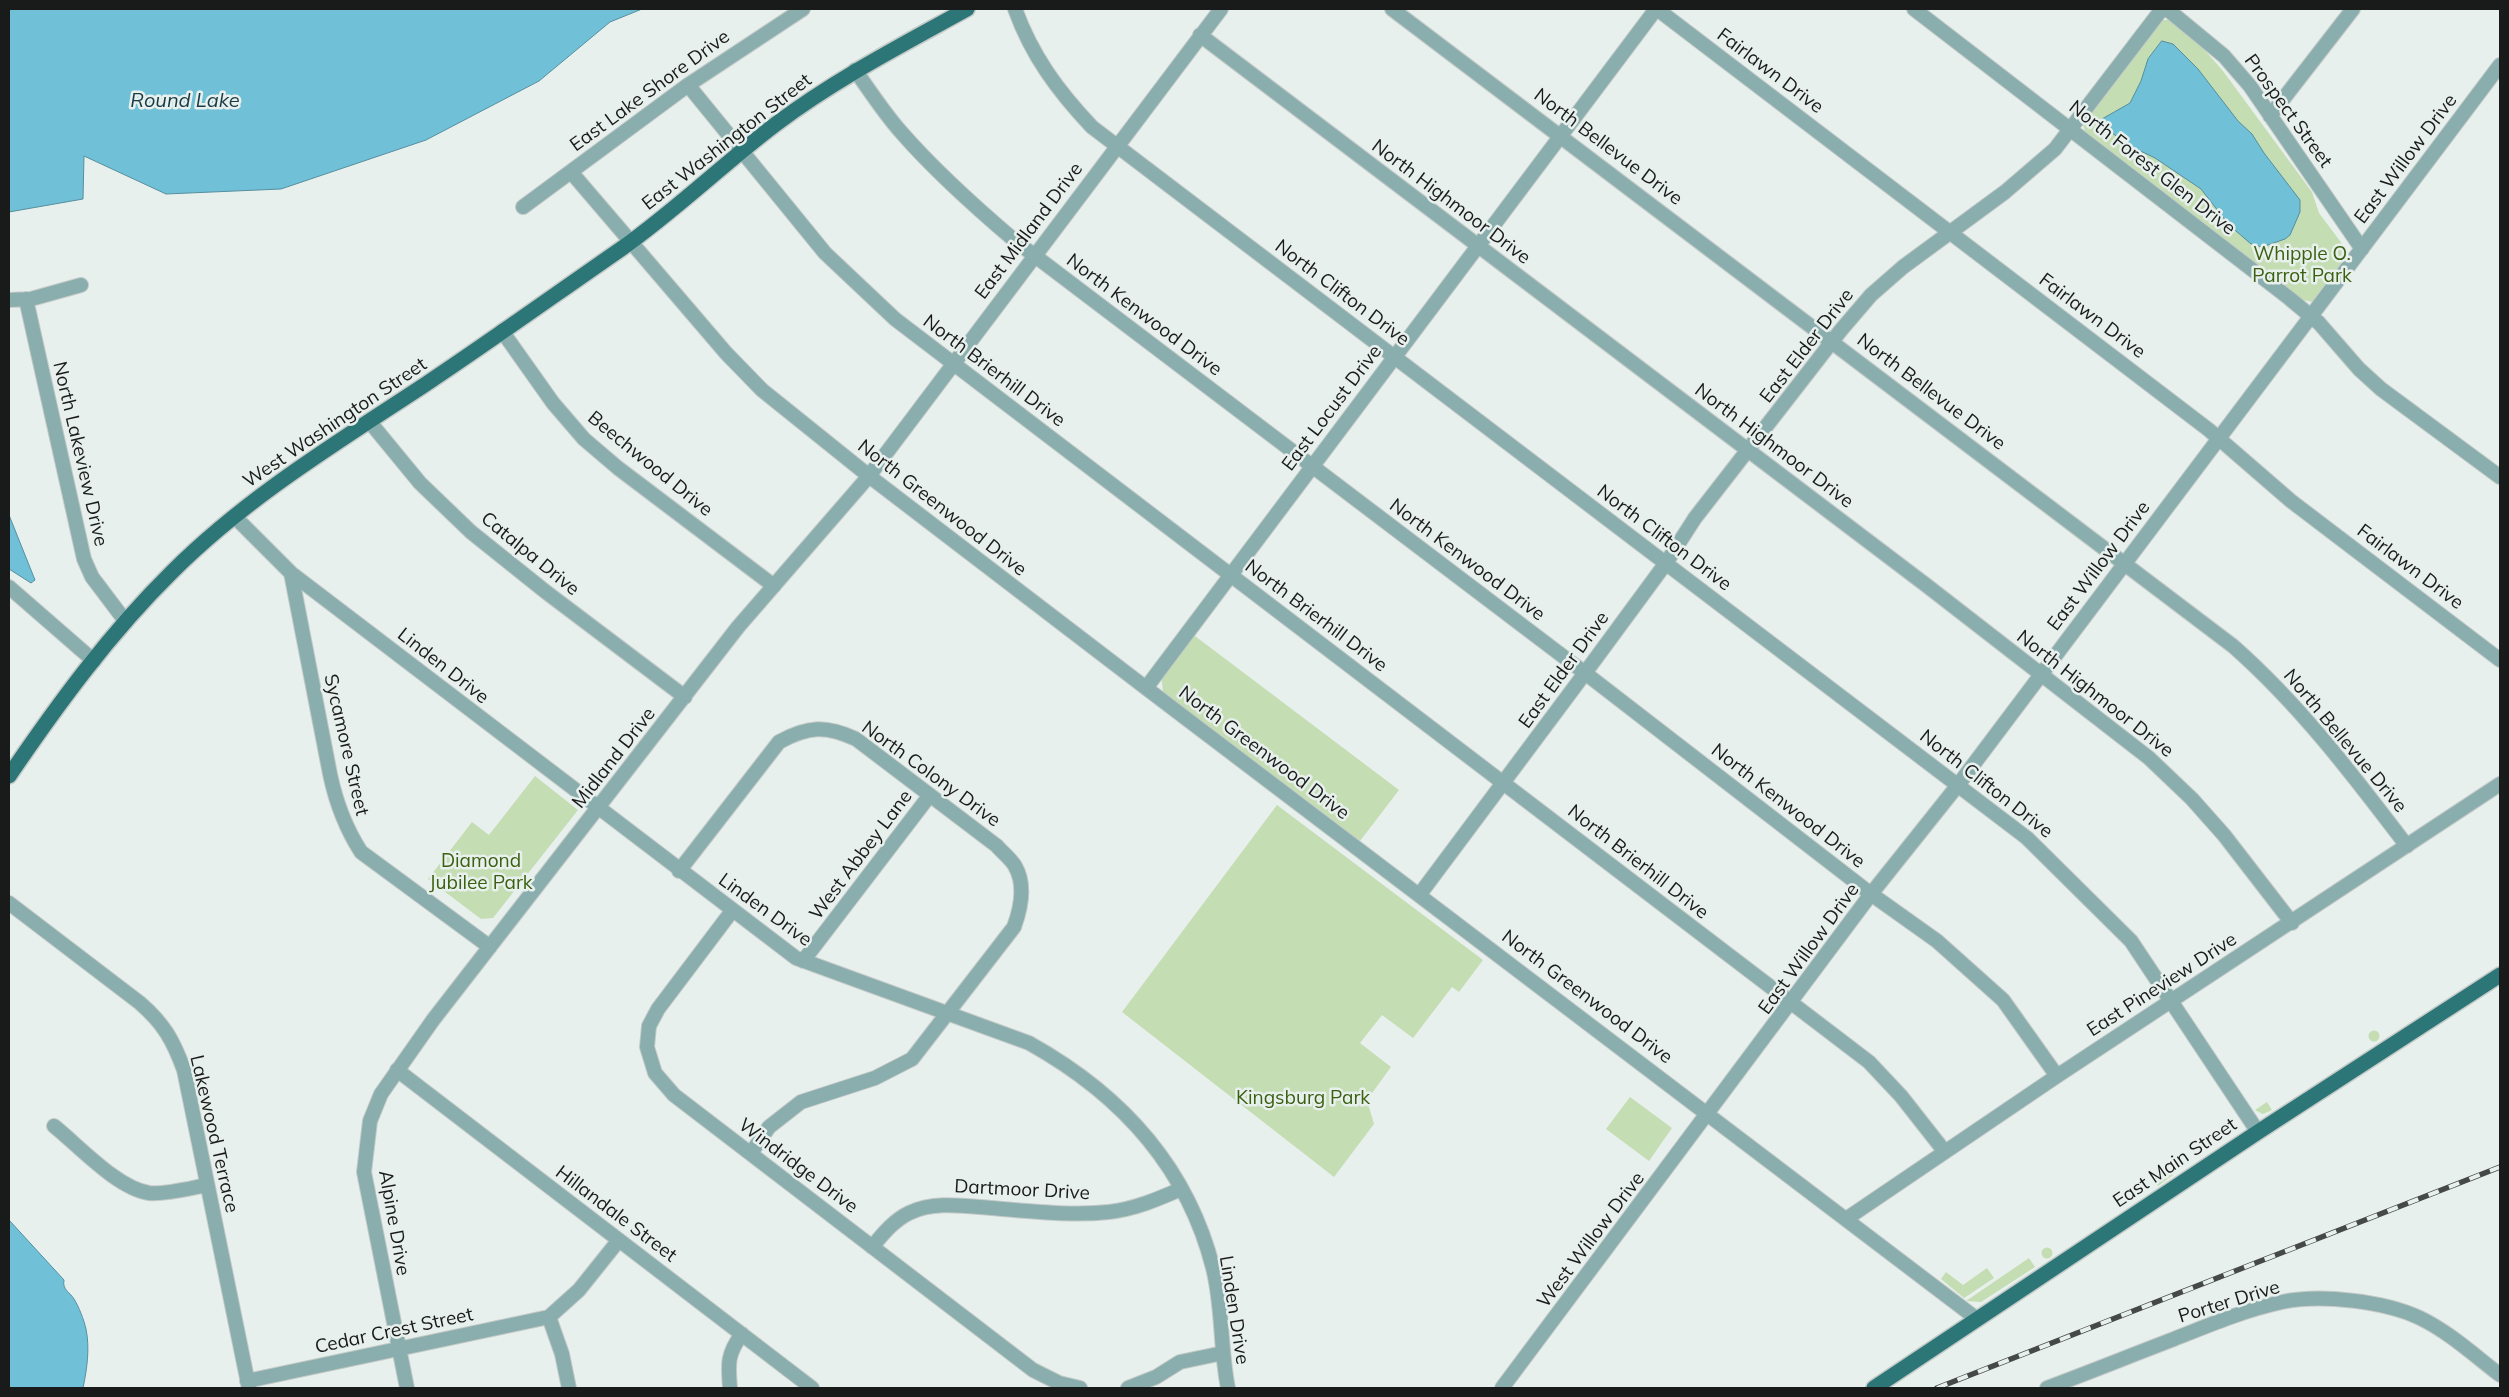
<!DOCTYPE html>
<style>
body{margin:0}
#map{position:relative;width:2509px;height:1397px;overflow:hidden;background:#e8f0ed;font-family:Mulish,sans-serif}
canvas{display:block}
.frame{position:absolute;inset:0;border:10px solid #191b1a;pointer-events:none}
</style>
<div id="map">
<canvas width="2509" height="1397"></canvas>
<div class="frame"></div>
</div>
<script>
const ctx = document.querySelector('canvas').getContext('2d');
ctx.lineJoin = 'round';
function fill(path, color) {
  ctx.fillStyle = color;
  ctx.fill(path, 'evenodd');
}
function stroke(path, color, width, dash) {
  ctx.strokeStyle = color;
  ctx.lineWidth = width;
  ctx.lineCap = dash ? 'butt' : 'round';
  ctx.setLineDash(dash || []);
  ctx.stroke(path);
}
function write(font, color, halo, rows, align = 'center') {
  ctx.font = font + ' Mulish,sans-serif';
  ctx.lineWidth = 5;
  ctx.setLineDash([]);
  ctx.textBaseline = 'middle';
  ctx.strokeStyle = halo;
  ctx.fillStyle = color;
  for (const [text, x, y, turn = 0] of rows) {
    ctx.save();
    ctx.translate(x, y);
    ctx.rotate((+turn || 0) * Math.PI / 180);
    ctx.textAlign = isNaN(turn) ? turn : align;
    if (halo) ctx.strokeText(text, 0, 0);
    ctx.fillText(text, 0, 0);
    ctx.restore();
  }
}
const green = new Path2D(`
 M 2162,20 L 2170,20 L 2202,47 L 2223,71 L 2312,192 L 2319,213 L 2349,253 L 2313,302 L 2303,300 L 2085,131 L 2083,125 Z
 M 1191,633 L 1399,790 L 1360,841 L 1163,692 L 1161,673 Z
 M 535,776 L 578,810 L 493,918 L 481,919 L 428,879 L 472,822 L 489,835 Z
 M 1277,805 L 1483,960 L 1459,992 L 1452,987 L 1413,1038 L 1382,1015 L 1360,1043 L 1391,1067 L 1367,1100 L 1374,1124 L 1334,1177 L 1122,1012 Z
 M2368.5 1036a5.5 5.5 0 1 1 11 0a5.5 5.5 0 1 1-11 0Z
 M 1630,1097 L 1672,1128 L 1649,1161 L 1606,1129 Z
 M 2267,1102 L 2272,1110 L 2263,1114 L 2255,1110 Z
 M 2168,1167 L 2173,1175 L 2158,1186 L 2152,1177 Z
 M2041.5 1253a5.5 5.5 0 1 1 11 0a5.5 5.5 0 1 1-11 0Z
 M 2029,1258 L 2035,1267 L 1981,1302 L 1966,1301 Z
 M 1987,1268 L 1994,1278 L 1964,1298 L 1941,1279 L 1946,1272 L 1963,1285 Z`);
const water = new Path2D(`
 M 9,9 L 642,9 L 610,22 L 539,81 L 426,140 L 281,189 L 166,194 L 84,156 L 83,199 L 9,212 Z
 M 2162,41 L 2173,44 L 2198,69 L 2238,121 L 2252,134 L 2264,153 L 2300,200 L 2300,212 L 2290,235 L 2285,239 L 2262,247 L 2251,244 L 2229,225 L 2201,189 L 2155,158 L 2130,146 L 2101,125 L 2102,119 L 2130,103 L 2141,81 L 2148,59 Z
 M 9,515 L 35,580 L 31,583 L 9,569 Z
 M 9,1220 L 64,1280 C 62,1290 70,1292 74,1299 C 79,1307 84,1320 86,1329 C 90,1348 87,1369 83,1388 L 9,1388 Z`);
const minor = new Path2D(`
 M 1015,9 C 1032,56 1058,91 1092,127 L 2027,838 L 2131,941 L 2258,1132
 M 1392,9 L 2233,646 C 2300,705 2353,775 2407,846
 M 1657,9 L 2209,430 L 2291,501 L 2500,660
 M 1914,9 L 2289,298 L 2319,323 L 2359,369 L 2381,389 L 2500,477
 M 2167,9 L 2224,56 L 2250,86 L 2362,249
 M 1200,35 L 1926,585 L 2149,758 L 2192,799 L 2224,835 L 2292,923
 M 855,70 C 870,91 884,113 901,132 C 935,171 974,206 1014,240 L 1585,673 L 1871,894 L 1937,941 L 2003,1000 L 2057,1076
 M 688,85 L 825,253 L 895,319 L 1869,1062 L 1901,1096 L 1945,1152
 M 2270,116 L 2353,9
 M 571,172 L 726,353 L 762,390 L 869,476 L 1146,688 L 1977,1319
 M 523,207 L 688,85 L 803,9
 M 26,299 L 84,559 L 92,577 L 126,622
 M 9,300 L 31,299 L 81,285
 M 502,331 L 553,403 L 584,439 L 618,468 L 774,586
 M 369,421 L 420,483 L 471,532 L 546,592 L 685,697
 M 235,517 L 291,573 L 796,958 L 1029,1043 C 1119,1093 1187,1166 1213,1268 C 1223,1307 1220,1349 1228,1388
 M 291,573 L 330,774 C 336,803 345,827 361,852 L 490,947
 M 9,587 L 94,661
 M 1146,688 L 1656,9
 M 679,871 L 779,742 C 808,726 826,725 856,739 L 997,846 C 1002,852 1011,859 1015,866 C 1026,885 1021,908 1014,927 L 912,1059 L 875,1078 L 801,1102 L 769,1127 L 751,1153
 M 1420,894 L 1585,673 L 1666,563 L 1695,518 L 1841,330 L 1871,295 L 1903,267 L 2005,192 L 2055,149 L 2162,9
 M 9,903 L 140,1003 C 164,1024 173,1040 184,1070 L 249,1388
 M 732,911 L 658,1009 L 649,1026 L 647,1047 L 655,1073 L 674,1095 L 1033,1370 L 1059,1383 L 1080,1388
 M 803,961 L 930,795
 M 397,1070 L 812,1388
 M 54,1126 C 79,1146 117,1188 149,1193 C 164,1195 191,1188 207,1185
 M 1846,1219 L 2057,1076 L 2500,784
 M 872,1247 C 883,1234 893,1221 909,1213 C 934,1201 964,1206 991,1208 C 1030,1211 1070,1216 1109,1212 C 1135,1209 1158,1199 1181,1189
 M 549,1317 L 562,1354 L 569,1388
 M 247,1381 L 549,1317 L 579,1290 L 619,1240
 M 407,1388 L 364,1172 L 370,1121 L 381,1094 L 433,1020 L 738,627 L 869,476 L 1221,9
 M 730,1388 C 728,1364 727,1354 742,1334
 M 1128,1388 L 1156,1377 L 1180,1362 L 1223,1353
 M 1502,1388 L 1871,894 L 1958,785 L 2500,65
 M 2047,1388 C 2090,1372 2132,1355 2174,1339 C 2209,1325 2245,1310 2282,1302 C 2321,1294 2384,1301 2420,1318 C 2449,1332 2474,1355 2500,1375`);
const major = new Path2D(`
 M 9,776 C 58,704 110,633 172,572 C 247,497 338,442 426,384 C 492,340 556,294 621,249 C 675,211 723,164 776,124 C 836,79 902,45 967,9
 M 1874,1388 L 2258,1132 L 2500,975`);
const rail = new Path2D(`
 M 1937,1388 L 2500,1167`);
const streetNames = [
 ["Fairlawn Drive",1770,71,37],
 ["East Lake Shore Drive",650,91,-36],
 ["Prospect Street",2288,111,54],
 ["East Washington Street",727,142,-38],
 ["North Bellevue Drive",1608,147,37],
 ["East Willow Drive",2406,159,-53],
 ["North Forest Glen Drive",2152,168,38],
 ["North Highmoor Drive",1451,202,37],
 ["East Midland Drive",1029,231,-53],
 ["North Clifton Drive",1342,293,37],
 ["North Kenwood Drive",1144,315,37],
 ["Fairlawn Drive",2092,316,37],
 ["East Elder Drive",1807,346,-52],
 ["North Brierhill Drive",994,371,37],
 ["North Bellevue Drive",1931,392,37],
 ["East Locust Drive",1332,408,-53],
 ["West Washington Street",335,423,-34],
 ["North Highmoor Drive",1774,446,37],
 ["North Lakeview Drive",80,454,77],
 ["Beechwood Drive",650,464,39],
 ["North Greenwood Drive",942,508,38],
 ["North Clifton Drive",1664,538,37],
 ["Catalpa Drive",530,554,39],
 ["North Kenwood Drive",1467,560,37],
 ["East Willow Drive",2099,566,-53],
 ["Fairlawn Drive",2410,567,37],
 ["North Brierhill Drive",1316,616,37],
 ["Linden Drive",443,666,38],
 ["East Elder Drive",1564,670,-54],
 ["North Highmoor Drive",2095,694,38],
 ["North Bellevue Drive",2345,741,50],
 ["Sycamore Street",346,745,77],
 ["North Greenwood Drive",1264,753,37],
 ["Midland Drive",614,758,-52],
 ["North Colony Drive",931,774,36],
 ["North Clifton Drive",1986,784,38],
 ["North Kenwood Drive",1788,806,38],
 ["West Abbey Lane",861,855,-53],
 ["North Brierhill Drive",1638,862,38],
 ["Linden Drive",765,910,36],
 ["East Willow Drive",1809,949,-54],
 ["East Pineview Drive",2162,985,-33],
 ["North Greenwood Drive",1587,997,37],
 ["Lakewood Terrace",214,1134,77],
 ["East Main Street",2175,1163,-34],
 ["Windridge Drive",798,1166,37],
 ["Dartmoor Drive",1022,1190,3],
 ["Hillandale Street",616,1214,37],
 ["Alpine Drive",394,1223,80],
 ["West Willow Drive",1591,1240,-53],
 ["Porter Drive",2229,1302,-17],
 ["Linden Drive",1234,1310,81],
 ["Cedar Crest Street",394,1331,-12]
];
const parkNames = [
 ["Whipple O.",2302,254],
 ["Parrot Park",2302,276],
 ["Diamond",481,861],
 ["Jubilee Park",481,883],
 ["Kingsburg Park",1303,1098]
];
const waterNames = [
 ["Round Lake",185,101]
];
fill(green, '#c4ddb3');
fill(water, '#70c0d7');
stroke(water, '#568e9e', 1);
stroke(minor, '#c3cac7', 16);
stroke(major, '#c3cac7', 18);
stroke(minor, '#8aadad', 14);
stroke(major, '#2c7678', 15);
stroke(rail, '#454947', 5.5);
stroke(rail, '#e8f0ed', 4, [11]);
write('19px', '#191b1a', '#e8f0ed', streetNames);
write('19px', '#3a6010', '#e8f0ed', parkNames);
write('italic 20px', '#163b46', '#e8f0ed', waterNames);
</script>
